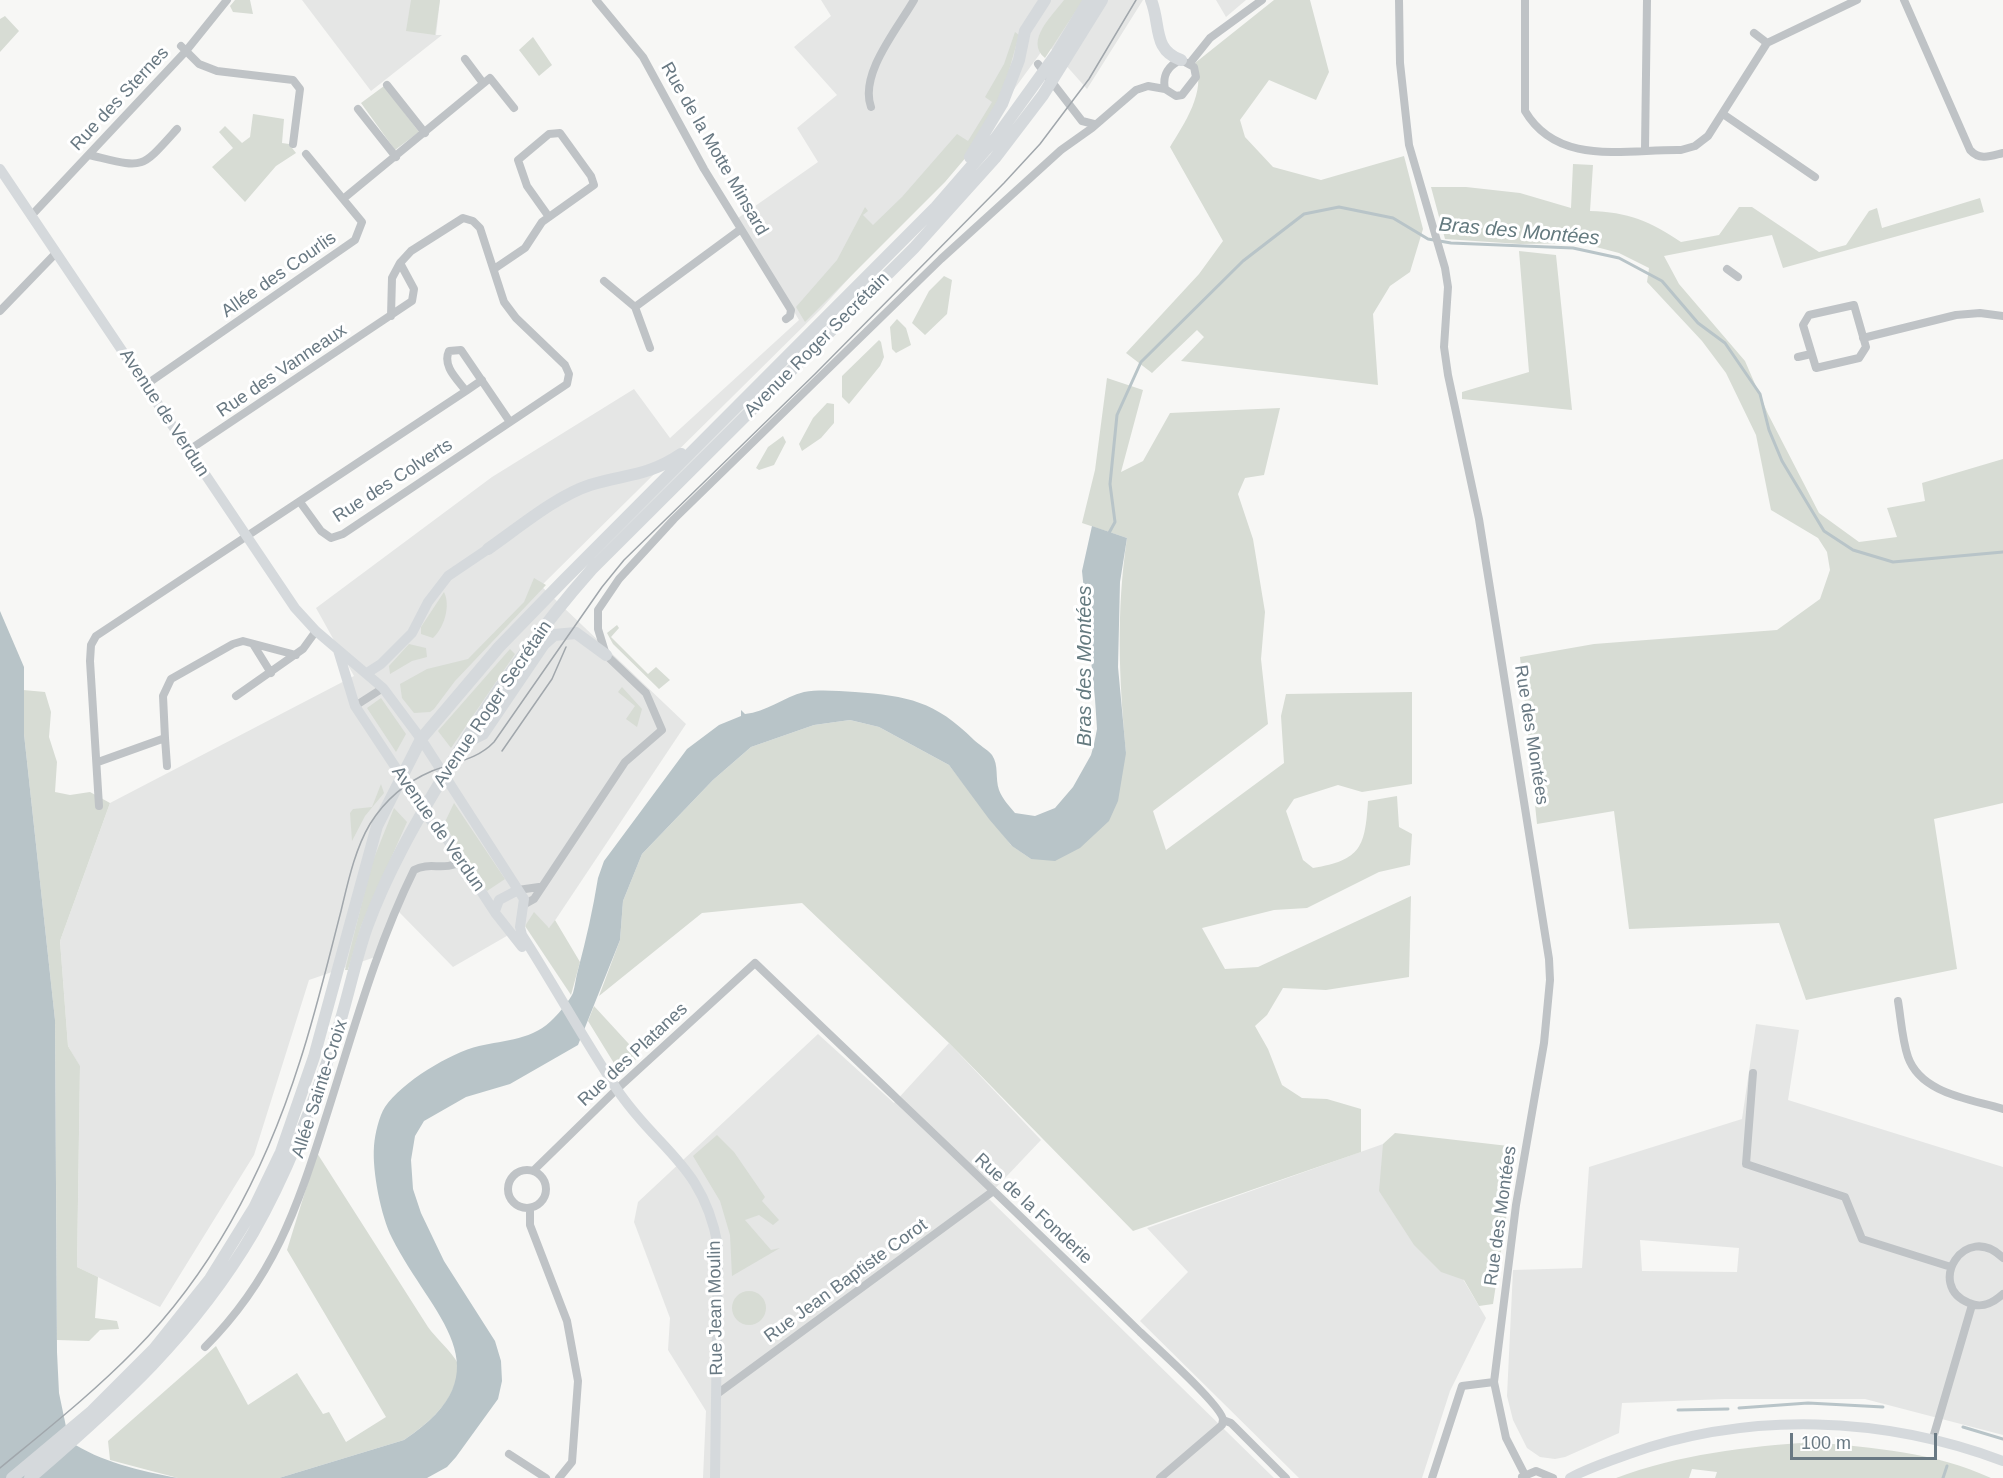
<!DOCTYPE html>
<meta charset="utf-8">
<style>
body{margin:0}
#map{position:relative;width:2003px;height:1478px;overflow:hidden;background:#f7f7f5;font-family:Helvetica,sans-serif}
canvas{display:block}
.scale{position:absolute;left:1790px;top:1433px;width:147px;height:27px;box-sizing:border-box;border:3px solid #697983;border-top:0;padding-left:8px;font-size:18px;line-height:21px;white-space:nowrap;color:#697983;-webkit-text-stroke:4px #fff;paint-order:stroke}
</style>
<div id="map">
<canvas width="2003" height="1478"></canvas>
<div class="scale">100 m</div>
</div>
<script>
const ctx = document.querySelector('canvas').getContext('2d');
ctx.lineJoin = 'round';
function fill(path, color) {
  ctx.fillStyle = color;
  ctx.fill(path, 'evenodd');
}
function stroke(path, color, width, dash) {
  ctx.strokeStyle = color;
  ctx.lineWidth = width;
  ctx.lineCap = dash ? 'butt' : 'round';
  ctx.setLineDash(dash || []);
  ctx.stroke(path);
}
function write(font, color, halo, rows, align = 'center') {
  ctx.font = font + ' Helvetica,sans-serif';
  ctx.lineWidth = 6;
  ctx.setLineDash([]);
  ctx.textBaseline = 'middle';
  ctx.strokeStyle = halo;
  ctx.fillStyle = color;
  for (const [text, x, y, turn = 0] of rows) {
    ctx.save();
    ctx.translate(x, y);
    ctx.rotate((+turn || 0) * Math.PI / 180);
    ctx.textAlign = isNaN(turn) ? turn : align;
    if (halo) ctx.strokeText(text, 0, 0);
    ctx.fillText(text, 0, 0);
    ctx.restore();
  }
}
const built = new Path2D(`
 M 302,0 L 440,0 L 436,35 L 442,35 L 371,91 Z
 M 821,0 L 1143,0 L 1087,89 L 1047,44 L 988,125 L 821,309 L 541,586 L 686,724 L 550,928 L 531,922 L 453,967 L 399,912 L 378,956 L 309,980 L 254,1155 L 160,1307 L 77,1267 L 80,1067 L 68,1046 L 60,941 L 110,803 L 354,676 L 316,608 L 492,477 L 634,389 L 670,438 L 799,320 L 738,218 L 818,162 L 797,128 L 837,95 L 794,47 L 831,16 Z
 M 1216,0 L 1246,0 L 1226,17 Z
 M 1756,1024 L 1799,1030 L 1788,1100 L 2003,1167 L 2003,1435 L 1865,1399 L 1725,1399 L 1622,1403 L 1619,1433 L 1565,1457 L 1555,1459 L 1540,1457 L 1527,1448 L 1513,1420 L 1507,1396 L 1513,1270 L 1582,1268 L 1589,1167 L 1742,1119 ZM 1640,1240 L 1739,1248 L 1737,1272 L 1642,1271 Z
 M 818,1034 L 894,1103 L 949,1043 L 1041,1140 L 987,1197 L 1274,1478 L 703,1478 L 706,1411 L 668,1350 L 670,1318 L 634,1222 L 638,1202 Z
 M 1383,1144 L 1486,1318 L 1450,1391 L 1422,1478 L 1299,1478 L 1140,1321 L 1188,1272 L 1147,1228 Z`);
const green = new Path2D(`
 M 235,0 L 250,0 L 253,14 L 233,12 L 230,6 Z
 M 411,0 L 440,0 L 435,35 L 406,31 Z
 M 1064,0 L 1083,0 L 1045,58 C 1024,41 1053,15 1064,0 Z
 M 1274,0 L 1310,0 L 1329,72 L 1316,100 L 1269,80 L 1240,120 L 1245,137 L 1273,167 L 1321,180 L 1404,156 L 1423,229 L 1410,272 L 1390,286 L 1373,314 L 1378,385 L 1181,361 L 1204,337 L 1197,330 L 1152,373 L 1126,353 L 1199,274 L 1223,241 L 1170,147 C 1184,124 1207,91 1195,63 Z
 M 5,16 L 19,31 L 0,52 L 0,19 Z
 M 1015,32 L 1019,35 L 999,106 L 973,149 L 945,182 L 805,322 L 796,307 L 837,260 L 865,207 L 868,211 L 863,215 L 873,225 L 902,197 L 957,134 L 968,141 L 992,102 L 985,97 L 1004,64 Z
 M 533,37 L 552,65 L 539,76 L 519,50 Z
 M 384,86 L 419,132 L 395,150 L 361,103 Z
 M 253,114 L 284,119 L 282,143 L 289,144 L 296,153 L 276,166 L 245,202 L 212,167 L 233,148 L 219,132 L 225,126 L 242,143 L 250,137 Z
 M 1573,164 L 1593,165 L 1590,211 C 1628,212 1650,221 1681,242 L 1719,235 L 1739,207 L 1752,207 L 1819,252 L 1846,245 L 1869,211 L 1877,208 L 1882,228 L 1980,198 L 1984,212 L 1783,268 L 1772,235 L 1664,256 L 1679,284 L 1745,361 L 1768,414 L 1819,513 L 1859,542 L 1897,537 L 1887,508 L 1925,501 L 1922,483 L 2003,459 L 2003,803 L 1934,819 L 1957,969 L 1806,1000 L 1779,923 L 1629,929 L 1614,811 L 1537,824 L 1520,657 L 1594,644 L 1777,630 L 1820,599 L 1830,570 L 1827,552 L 1818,538 L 1771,510 L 1756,435 L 1726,373 L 1702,341 L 1647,282 L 1649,268 L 1619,253 L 1581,243 L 1520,244 L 1445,239 L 1431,187 L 1466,187 L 1520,193 L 1571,208 Z
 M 1519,251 L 1556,255 L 1572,410 L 1462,399 L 1462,392 L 1529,372 Z
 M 944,276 L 952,280 L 947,314 L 925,335 L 912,323 L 929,291 Z
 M 897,319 L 906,328 L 911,345 L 896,353 L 892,349 L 890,327 Z
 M 879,340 L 881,342 L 884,357 L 880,366 L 849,404 L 842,397 L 842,376 Z
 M 1107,378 L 1143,390 L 1121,472 L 1143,461 L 1170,413 L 1280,408 L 1264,475 L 1245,478 L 1238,494 L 1253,539 L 1265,612 L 1261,659 L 1268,724 L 1153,811 L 1166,850 L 1284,763 L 1281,716 L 1286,694 L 1412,692 L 1412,784 L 1362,792 L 1338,785 L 1294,799 L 1286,811 L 1303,860 L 1313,868 C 1362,860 1365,846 1368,801 L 1397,796 L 1399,827 L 1412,834 L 1410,865 L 1379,872 L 1307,908 L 1274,910 L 1202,928 L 1225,969 L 1258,967 L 1411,896 L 1409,977 L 1326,990 L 1283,988 L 1267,1015 L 1255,1026 L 1268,1049 L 1282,1085 L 1302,1098 L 1327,1099 L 1361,1109 L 1361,1152 L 1133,1231 L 949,1043 L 802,903 L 702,913 L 599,996 L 620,940 L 623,901 L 642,854 L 713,780 L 751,747 L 814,725 L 850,720 L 879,727 L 949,765 L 1011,845 L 1031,859 L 1126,753 C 1119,679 1116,612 1127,538 L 1082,523 L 1095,470 Z
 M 827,403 L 834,404 L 834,423 L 821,438 L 802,451 L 799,444 L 813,418 Z
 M 783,436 L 786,442 L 774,465 L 759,470 L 756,468 L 768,447 Z
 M 534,578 L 546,585 L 455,681 L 434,709 L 430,712 L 414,713 L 402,698 L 400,684 L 427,669 L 468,659 L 524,602 Z
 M 444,592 C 451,606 444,628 433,638 L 421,634 L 421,627 Z
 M 617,625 L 619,628 L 611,637 L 648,674 L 656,667 L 670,680 L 659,689 L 613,644 L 607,633 Z
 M 409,644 L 426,648 L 427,657 L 412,661 L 390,674 L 389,666 Z
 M 510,649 L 515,654 L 451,748 L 438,731 Z
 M 622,687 L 642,709 L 637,727 L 626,719 L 635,706 L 618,692 Z
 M 23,690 L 45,692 L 51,712 L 49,737 L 57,762 L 55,792 L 70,795 L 90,792 L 110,803 L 60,941 L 68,1046 L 80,1066 L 77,1267 L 98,1277 L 95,1318 L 117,1321 L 119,1329 L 100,1330 L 89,1341 L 57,1340 L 55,1020 L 24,734 Z
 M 381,698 L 406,734 L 396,752 L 367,708 Z
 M 381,784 L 384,793 L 365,816 L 352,841 L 350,813 L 353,809 L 372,807 Z
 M 454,803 L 505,879 L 487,891 L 444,824 Z
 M 394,808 L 407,822 L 361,926 L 348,970 L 345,970 L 372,863 Z
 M 534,912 L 549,928 L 555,920 L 580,962 L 571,995 L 525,926 Z
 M 594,1006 L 640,1056 L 620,1073 L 588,1021 Z
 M 1395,1133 L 1517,1147 L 1493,1304 L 1479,1306 L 1464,1280 L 1441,1272 L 1414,1245 L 1379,1191 L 1383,1144 Z
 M 717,1135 L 734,1152 L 765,1197 L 762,1201 L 779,1220 L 773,1225 L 759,1215 L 745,1220 L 771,1250 L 780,1248 L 732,1276 L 730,1235 L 720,1201 L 693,1156 Z
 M 317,1153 C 354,1211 391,1269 428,1327 C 434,1336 458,1358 458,1365 C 459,1398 429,1423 404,1440 L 279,1478 L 178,1478 L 110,1460 L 108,1441 L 216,1346 L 248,1405 L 297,1373 L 323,1414 L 329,1412 L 346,1442 L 386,1417 L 287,1250 Z
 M732 1308a17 17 0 1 1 34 0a17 17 0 1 1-34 0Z
 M 1813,1442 C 1873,1448 1935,1452 1991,1478 L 1715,1478 L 1717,1472 L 1692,1469 L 1689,1478 L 1616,1478 C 1680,1454 1745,1447 1813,1442 Z`);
const water = new Path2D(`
 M 1092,526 L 1127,538 L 1120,582 L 1118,667 L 1126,753 L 1118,801 L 1109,821 L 1080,848 L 1055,861 L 1031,859 L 1012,846 L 989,819 L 949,765 L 879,727 L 850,720 L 814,725 L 751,747 L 713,780 L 642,854 L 623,901 L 620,940 L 578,1045 L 510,1084 L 466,1097 L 424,1121 L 415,1136 L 411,1160 L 413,1189 L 421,1213 L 444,1261 L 495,1341 L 501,1361 L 502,1381 L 498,1399 L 456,1457 L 447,1467 L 427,1478 L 279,1478 L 404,1440 C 510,1370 431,1316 392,1238 C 381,1216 372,1171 374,1146 C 375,1134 379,1116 385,1107 C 402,1082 450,1053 479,1046 C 505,1040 534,1040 554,1018 C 560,1012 569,1001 573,993 C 575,986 576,977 578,970 C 586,940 593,909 598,878 L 604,861 L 687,749 L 719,725 L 741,716 L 741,710 L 745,714 C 766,712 784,697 804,692 C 820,689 838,691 855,692 C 908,696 935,701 974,740 C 979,745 987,749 992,755 C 999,765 995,778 999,790 C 1002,798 1009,806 1015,813 L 1035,816 L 1055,808 L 1073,787 L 1091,755 L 1094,744 L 1097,729 L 1095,699 L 1082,571 Z
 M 0,611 L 24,667 L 24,734 L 55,1020 L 57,1352 L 59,1393 L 69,1441 C 101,1462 140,1471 178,1478 L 0,1478 Z`);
const stream = new Path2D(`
 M 1109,533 L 1115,522 L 1110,484 L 1117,415 L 1141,362 L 1243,261 L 1304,214 L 1339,207 L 1393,218 L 1428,239 L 1451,243 L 1573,248 L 1619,258 L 1662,281 L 1698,323 L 1725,343 L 1760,394 L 1769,430 L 1782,461 L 1824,531 L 1853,550 L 1893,562 L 2003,552
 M 1739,1408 L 1808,1403 L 1883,1407
 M 1678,1410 L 1728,1409
 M 1963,1427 L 2003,1439
 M 1943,1478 L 1947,1466`);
const street = new Path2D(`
 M 596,0 L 643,57 L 704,169 L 791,310 L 790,316 L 786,319
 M 1399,0 L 1400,63 L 1409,145 L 1445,268 L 1448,287 L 1444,347 L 1448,375 L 1479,519 L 1549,959 L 1550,980 L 1544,1043 L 1516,1205 L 1494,1382 L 1506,1438 L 1525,1475
 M 1525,0 L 1525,111 C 1558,167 1626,149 1681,150 L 1695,146 L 1708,136 L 1767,43 L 1857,0
 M 1904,0 L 1970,150 C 1980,161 1991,156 2003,153
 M 1754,33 L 1767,43
 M 181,46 L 199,64 L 217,71 L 293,80 L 300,89 L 293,144
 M 465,59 L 483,83
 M 1181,60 L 1194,67 L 1196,77 L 1182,95 L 1176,96 L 1165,89 C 1162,75 1169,65 1181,60 Z
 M 1190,63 L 1210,38 L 1262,0
 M 1038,64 L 1082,121 L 1094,124
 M 387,85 L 425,133
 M 871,107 C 859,74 898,28 914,0
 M 358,109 L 396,157
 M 1723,114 L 1815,177
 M 1645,149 L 1647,0
 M 306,154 L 343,199
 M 89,155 C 145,168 139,171 177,129
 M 31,216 L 186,51 L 227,0
 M 494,269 L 525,248 L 542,222 L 594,185 L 591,176 L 560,133 L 549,134 L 518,160 L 527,186 L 549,217
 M 1727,269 L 1738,277
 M 604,281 L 635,307 L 650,348
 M 1854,305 L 1866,347 L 1859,358 L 1816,368 L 1803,325 L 1809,315 Z
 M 635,307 L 741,229
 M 0,311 L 56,253
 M 391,316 L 392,278 L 400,263
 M 1863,338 L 1956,315 L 1980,313 L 2003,316
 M 1798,357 L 1811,354
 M 147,384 L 355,240 L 362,222 L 343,199 L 490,78 L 514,108
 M 466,391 L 482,380
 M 189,450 L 412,301 L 414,289 L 400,263 L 411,251 L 463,218 L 473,221 L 480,228 L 504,302 L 516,318 L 565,365 L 569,374 L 567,384 L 343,534 L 331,538 L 321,531 L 300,502
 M 253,644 L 271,673
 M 236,696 L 303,649 L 316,631
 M 355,706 L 383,688
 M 165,738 L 167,766
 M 98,762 L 165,738 L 163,696 L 171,679 L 233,644 L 243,641 L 296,655
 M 99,806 L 90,661 L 91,645 L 96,636 L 466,391 C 457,379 442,366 449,351 L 461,350 L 510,422
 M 518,890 L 539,887
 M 525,904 L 534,899 L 625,762 L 662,730 L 646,693 L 606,655 L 598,629 L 598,610 L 619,579 L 674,519 L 941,259 L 1061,150 L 1092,128 L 1136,90 L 1148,86 L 1165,89
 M 1898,1001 C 1901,1019 1902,1039 1908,1057 C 1921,1094 1971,1099 2003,1109
 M 1753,1073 L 1746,1164 L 1845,1197 L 1862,1239 L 1951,1267
 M508 1189a19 19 0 1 1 38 0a19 19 0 1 1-38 0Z
 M 533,1171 L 617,1089 L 755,963 C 883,1086 1013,1208 1140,1332 C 1154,1345 1223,1407 1223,1420 L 1231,1423 L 1286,1478
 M 530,1208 L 530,1225 L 567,1321 L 578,1381 L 572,1462 L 559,1478
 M 2003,1258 C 1965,1220 1925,1286 1969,1303 C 1982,1309 1993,1303 2003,1294
 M 205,1347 C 273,1279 297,1209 325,1120 C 352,1036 375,949 414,870 C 430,861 444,872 462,861
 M 717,1394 L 992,1192
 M 1933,1438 L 1972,1305
 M 509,1454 L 546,1478
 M 1522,1477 L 1536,1471 L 1553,1478
 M 1160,1478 L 1222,1425 L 1223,1420
 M 1432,1478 L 1462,1386 L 1494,1382`);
const secondary = new Path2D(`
 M 0,169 L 295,608 L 316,631 L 383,688 L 421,739 L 524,899 L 520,927 L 522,935 C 554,985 583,1038 616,1088 C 657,1150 703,1163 718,1246 L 715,1478
 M 338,650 L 355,706 L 433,824 L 443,833 L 496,914 L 522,947
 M 367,673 L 381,664 L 412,633 L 428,602 L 448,576 L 488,549
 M 495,911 L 499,900 L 518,890
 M 1570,1478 C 1588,1468 1609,1461 1629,1454 C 1750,1411 1883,1416 2003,1461`);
const primary = new Path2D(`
 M 1151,0 C 1161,24 1152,50 1181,60
 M 970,157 L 1002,104 L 1019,60 L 1025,31 L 1045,0
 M 488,549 C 517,529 556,496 590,485 C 625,474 647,477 681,454
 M 463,744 L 483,734 L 544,644 L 554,635 L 576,633 L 606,655
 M 12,1478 L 92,1411 L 154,1349 L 210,1279 L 254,1208 L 281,1152 L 314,1057 L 377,826 L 421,739 L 499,647 L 563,581 L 936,207 L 995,139 L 1057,53 L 1089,0
 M 30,1478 C 118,1402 193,1335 253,1233 C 289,1170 315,1101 337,1032 C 348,998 355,961 367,927 C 387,872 416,822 446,772 C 489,700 536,632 592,569 L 914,248 L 995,158 L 1043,95 L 1102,0`);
const tram = new Path2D(`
 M 502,751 L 552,679 L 566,647
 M 0,1468 C 46,1430 93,1393 135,1350 C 214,1270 266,1168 300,1061 C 316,1012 328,961 341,911 C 348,882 355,849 370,824 C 385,800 406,782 432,771 C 454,762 477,760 494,742 L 602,587 L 624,560 L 815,374 L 1004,183 L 1040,144 L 1089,79 L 1136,0`);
const streetNames = [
 ["Rue des Sternes",120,99,-47],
 ["Rue de la Motte Minsard",714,149,60],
 ["Allée des Courlis",279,275,-35],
 ["Avenue Roger Secrétain",817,345,-45],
 ["Rue des Vanneaux",282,371,-34],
 ["Avenue de Verdun",164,413,57],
 ["Rue des Colverts",393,481,-33],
 ["Avenue Roger Secrétain",493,704,-56],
 ["Rue des Montées",1531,735,81],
 ["Avenue de Verdun",438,829,55],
 ["Rue des Platanes",633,1055,-43],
 ["Allée Sainte-Croix",320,1089,-72],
 ["Rue de la Fonderie",1033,1209,43],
 ["Rue des Montées",1501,1216,-82],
 ["Rue Jean Baptiste Corot",846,1281,-36],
 ["Rue Jean Moulin",716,1308,-91]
];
const waterNames = [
 ["Bras des Montées",1519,232,5],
 ["Bras des Montées",1085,666,-90]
];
fill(built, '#e5e6e5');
fill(green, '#d7dcd4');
fill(water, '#b8c4c8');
stroke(stream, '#b8c4c8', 3);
stroke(street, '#bfc3c6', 8);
stroke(secondary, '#d5d9dc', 10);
stroke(primary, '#d5d9dc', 12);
stroke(tram, '#a1a7ac', 1.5);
write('18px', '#697983', '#fff', streetNames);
write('italic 20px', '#647a7f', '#fff', waterNames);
</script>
